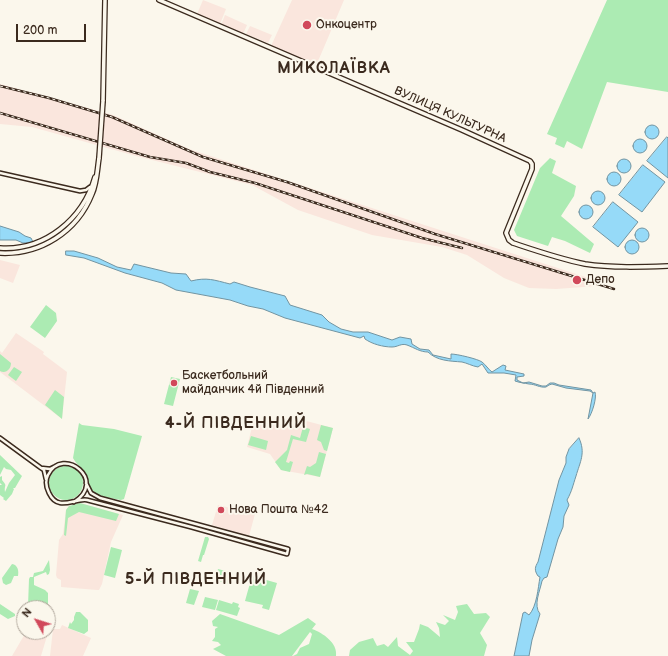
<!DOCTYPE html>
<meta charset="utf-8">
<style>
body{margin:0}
#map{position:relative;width:668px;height:656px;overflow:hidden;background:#fbf7ec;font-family:"Balsamiq Sans",sans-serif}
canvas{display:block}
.north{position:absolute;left:16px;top:600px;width:40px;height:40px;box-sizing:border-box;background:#fbf7ec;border:1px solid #aea59a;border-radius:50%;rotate:309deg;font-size:11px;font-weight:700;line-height:16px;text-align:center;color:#3b2a1e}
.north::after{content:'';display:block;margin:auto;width:14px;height:18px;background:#d1495b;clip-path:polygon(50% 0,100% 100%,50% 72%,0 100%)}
.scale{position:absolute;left:16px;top:24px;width:70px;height:18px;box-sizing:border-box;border:2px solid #3b2a1e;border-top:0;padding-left:5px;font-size:12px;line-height:14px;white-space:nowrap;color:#3b2a1e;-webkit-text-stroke:3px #fbf7ec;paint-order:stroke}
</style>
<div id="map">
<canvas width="668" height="656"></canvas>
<div class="north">N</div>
<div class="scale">200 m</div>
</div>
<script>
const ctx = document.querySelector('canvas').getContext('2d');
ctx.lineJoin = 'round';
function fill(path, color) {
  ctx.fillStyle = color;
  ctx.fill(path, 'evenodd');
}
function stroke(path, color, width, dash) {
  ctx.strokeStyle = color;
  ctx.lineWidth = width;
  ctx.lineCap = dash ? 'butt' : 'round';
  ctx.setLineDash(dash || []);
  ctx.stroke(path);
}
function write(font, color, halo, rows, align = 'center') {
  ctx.font = font + ' "Balsamiq Sans",sans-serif';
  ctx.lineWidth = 4;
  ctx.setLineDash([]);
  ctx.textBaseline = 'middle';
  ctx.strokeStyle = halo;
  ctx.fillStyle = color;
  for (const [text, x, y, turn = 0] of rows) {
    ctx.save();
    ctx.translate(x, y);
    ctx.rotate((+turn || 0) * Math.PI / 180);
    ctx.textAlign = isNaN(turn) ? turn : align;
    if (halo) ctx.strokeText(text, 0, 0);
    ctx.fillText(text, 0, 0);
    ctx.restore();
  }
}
const built = new Path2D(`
 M 203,0 L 226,9 L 220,24 L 197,14 Z
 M 292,0 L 344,0 L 316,66 L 271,46 Z
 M 225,15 L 247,25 L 243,34 L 221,25 Z
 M 250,26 L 272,35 L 268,43 L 246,34 Z
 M 0,84 L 113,115 L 189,149 L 598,281 L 597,286 L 556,289 L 529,288 L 504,278 L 467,255 L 442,247 L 372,235 L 298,210 L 252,185 L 136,156 L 32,127 L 0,124 Z
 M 0,260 L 20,265 L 13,283 L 0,278 Z
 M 16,333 L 44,352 L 43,354 L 67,372 L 62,419 L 0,372 L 0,351 L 2,353 Z
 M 291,417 L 333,428 L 320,477 L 281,470 L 270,454 L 247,447 L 254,419 L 278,426 L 290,420 Z
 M 80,503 L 123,515 L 111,542 L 102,584 L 99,590 L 97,590 L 61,587 L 61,580 L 57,578 L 56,575 L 59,540 L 63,534 L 66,510 L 69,506 Z
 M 218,505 L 255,514 L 249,536 L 212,525 Z
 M 62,625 L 91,638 L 83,656 L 50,656 L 53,629 L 60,629 Z
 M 26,632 L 46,632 L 47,636 L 41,656 L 12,656 Z`);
const green = new Path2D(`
 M 607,0 L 668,0 L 668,92 L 607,82 L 582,149 L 567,141 L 564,148 L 555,144 L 557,138 L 547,134 Z
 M 550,158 L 556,161 L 552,173 L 576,186 L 574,196 L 561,216 L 594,244 L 590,253 L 565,241 L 552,237 L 548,246 L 517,236 L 514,230 L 540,168 Z
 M 46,305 L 56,313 L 57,321 L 45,338 L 30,327 Z
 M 0,354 L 11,363 C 11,369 6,374 0,371 Z
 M 14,367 L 22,372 L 16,381 L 8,375 Z
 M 171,377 L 180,379 L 173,406 L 164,404 Z
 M 55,390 L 64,397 L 62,419 L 45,405 Z
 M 79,423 L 82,425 L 114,429 L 142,436 L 124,499 L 121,500 C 112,498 94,497 90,487 C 88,482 88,477 85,472 C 81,467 76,464 73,458 Z
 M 321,425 L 333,428 L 327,451 L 324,450 L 321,442 L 317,440 Z
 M 303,427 L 310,429 L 306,442 L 293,439 L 286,462 L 289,463 L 290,461 L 293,462 L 290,472 L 281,470 L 275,462 L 287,450 L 291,435 L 300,438 Z
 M 251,436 L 268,441 L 266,450 L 248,445 Z
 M 319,452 L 326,454 L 320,477 L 307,474 L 304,475 L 307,466 L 310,467 L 316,463 Z
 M 0,455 L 22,476 L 15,488 L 13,488 L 14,489 L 12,494 L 6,501 L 3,499 L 4,498 L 0,495 L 0,485 L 2,485 L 0,483 L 0,477 L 2,476 L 2,480 C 8,487 4,484 5,492 L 9,483 L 15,475 L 11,470 L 6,469 L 4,467 L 0,475 Z
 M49 483a17 17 0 1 1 34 0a17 17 0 1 1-34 0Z
 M 80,503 L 119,514 L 116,521 L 79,512 L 68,518 L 66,536 L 64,535 L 66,510 L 69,506 Z
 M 205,537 L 208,537 L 209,539 L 204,555 L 203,555 L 201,562 L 198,561 Z
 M 111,547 L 122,550 L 115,578 L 104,575 Z
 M 49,560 L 50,570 L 49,574 L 47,575 L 46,572 L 34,577 L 34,585 L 45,590 L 48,593 L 48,611 L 48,608 L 30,608 L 28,606 L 29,579 L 30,577 L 33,577 L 34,573 L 43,571 Z
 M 12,564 C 18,565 19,571 18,576 L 14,576 L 11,583 L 6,585 L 3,583 L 2,578 Z
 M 218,569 L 233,573 L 229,584 L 215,580 Z
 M 252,576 L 277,583 L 269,610 L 262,608 L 263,605 L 245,601 Z
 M 190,589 L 199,591 L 194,605 L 186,603 Z
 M 205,597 L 218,600 L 215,610 L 202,607 Z
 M 219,600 L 232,604 L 233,602 L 239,604 L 238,607 L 240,608 L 237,616 L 216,610 Z
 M 0,604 L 15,614 L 15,616 L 8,619 L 0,614 Z
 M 467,604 L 474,614 L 486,613 L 490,617 L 480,633 L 487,645 L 484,656 L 349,656 L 350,650 L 359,642 L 373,638 L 377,646 L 384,644 L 388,647 L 397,637 L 398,646 L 410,655 L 413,651 L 406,642 L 414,642 L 419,629 L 420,624 L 428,627 L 440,637 L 439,628 L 436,622 L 445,625 L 449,621 L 443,615 L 455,620 L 458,612 L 456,606 Z
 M 76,612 L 80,612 L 88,620 L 88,631 L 84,634 L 68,628 L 70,622 L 71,624 L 74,620 L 74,617 Z
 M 220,614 L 279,635 L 308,618 L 316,624 L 312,629 C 323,633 338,643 336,656 L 293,656 L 297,654 L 300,648 L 309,644 L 312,634 L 310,632 L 292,656 L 226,656 L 213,649 L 221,645 L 218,642 L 212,641 L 215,637 L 215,629 L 218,627 L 213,626 L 212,621 Z`);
const water = new Path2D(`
 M645 132a7 7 0 1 1 14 0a7 7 0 1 1-14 0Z
 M 667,137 L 668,138 L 668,178 L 647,161 Z
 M633 146a7 7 0 1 1 14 0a7 7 0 1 1-14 0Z
 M617 166a7 7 0 1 1 14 0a7 7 0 1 1-14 0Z
 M 643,165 L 665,182 L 642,212 L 619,195 Z
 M607 179a7 7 0 1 1 14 0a7 7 0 1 1-14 0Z
 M591 198a7 7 0 1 1 14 0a7 7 0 1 1-14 0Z
 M 613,202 L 638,222 L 618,247 L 593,227 Z
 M579 212a7 7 0 1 1 14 0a7 7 0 1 1-14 0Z
 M 0,226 L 19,232 L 25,236 L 31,238 L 33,242 L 23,243 L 16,240 L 0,240 Z
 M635 235a7 7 0 1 1 14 0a7 7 0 1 1-14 0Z
 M625 247a7 7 0 1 1 14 0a7 7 0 1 1-14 0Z
 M 66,251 L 74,251 L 98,258 L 117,267 L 131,270 L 134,264 L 171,273 L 186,274 L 191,281 C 207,277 214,280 230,284 L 234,282 L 250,287 L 285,296 L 290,305 L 322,315 L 329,322 L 341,329 L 353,332 L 368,332 L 392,340 L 400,337 L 411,339 L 412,344 L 420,349 L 429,350 L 433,355 L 451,359 L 451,354 C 457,354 478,359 482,362 C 486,365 488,369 492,372 L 503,365 L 506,366 L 505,370 L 524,374 L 524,376 L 517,377 L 517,380 L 523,383 L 529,382 L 542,386 L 546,386 L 550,383 L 554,383 L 559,385 L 591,390 L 593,393 L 595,392 C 597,398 592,414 588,419 L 593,393 L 590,391 L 566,388 L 552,384 L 549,385 L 546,387 C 540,388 535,384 529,384 C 524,383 521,383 515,381 L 516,375 L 504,373 L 488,373 L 482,364 L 478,367 C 472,366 467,363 462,362 C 450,361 437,361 428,352 C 420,352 415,348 407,345 C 401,343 398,347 392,347 C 383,347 372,344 365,339 L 364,336 L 360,338 L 285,318 L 263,309 L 248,306 L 230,300 L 176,290 L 162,283 L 125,273 L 84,258 L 66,255 Z
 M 579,438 C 586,453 580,462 576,476 C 573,485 572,491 567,500 L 569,505 L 564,516 L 563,527 L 558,539 L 547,577 L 544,578 L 542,581 C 540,591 533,605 540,614 L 532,640 L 529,656 L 514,656 L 523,613 L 525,612 L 529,615 C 537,606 538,588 540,577 L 538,576 C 534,570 535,567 538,562 L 559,480 L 566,463 L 566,457 L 569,449 Z`);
const minor = new Path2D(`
 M 0,173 L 80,191 L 86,190 L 90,187
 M 0,438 L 41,468 L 44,470 L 46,479
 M 41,468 L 50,469 L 54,467
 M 74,502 C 108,481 63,445 48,475 C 45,481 46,487 49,493 C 58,512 74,498 87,500 L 191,527 L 287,554 L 288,549 L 100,498 L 91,493 L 86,483`);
const major = new Path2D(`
 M 159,0 L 462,130 L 530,161 L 532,164 L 532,169 L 506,233 L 509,240 L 513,243 C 537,251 560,259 585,264 C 612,268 641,267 668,266
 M 103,101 L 105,0
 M 0,248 C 45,251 83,219 95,177
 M 0,253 C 40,255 77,232 92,194 C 97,183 97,171 99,158`);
const rail = new Path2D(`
 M 0,86 L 49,98 L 112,117 L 203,157 L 287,182 L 435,234 L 614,289
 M 0,113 L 150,157 L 186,163 L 210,172 L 255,183 L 422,238 L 462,248`);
const majorBridge = new Path2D(`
 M 99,158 L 103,101`);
const markers = [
 [307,25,5,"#d1495b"],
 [577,280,5,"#d1495b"],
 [174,383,4,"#d1495b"],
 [221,510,4,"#d1495b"]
];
const poiNames = [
 ["Онкоцентр",316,25],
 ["Депо",586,280],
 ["Баскетбольний",182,376],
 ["майданчик 4й Південний",182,390],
 ["Нова Пошта №42",229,510]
];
const streetNames = [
 ["ВУЛИЦЯ КУЛЬТУРНА",450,115,24]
];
const districtNames = [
 ["МИКОЛАЇВКА",334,69],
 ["4-Й ПІВДЕННИЙ",236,424],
 ["5-Й ПІВДЕННИЙ",196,580]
];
fill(built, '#fae6dd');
fill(green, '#acebb3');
fill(water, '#96daf8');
stroke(water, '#7294a1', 1);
stroke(minor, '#3b2a1e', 5.5);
stroke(major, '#3b2a1e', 6);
stroke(minor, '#fbf7ec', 2.5);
stroke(major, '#fbf7ec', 3.5);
stroke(rail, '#3b2a1e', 2.5);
stroke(rail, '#fbf7ec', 1, [3]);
stroke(majorBridge, '#3b2a1e', 6, []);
stroke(majorBridge, '#fbf7ec', 3.5);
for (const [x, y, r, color] of markers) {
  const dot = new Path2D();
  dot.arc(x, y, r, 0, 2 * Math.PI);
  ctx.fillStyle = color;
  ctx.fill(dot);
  stroke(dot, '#fbf7ec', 1.5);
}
write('12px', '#3b2a1e', '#fbf7ec', poiNames, 'left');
write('12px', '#3b2a1e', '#fbf7ec', streetNames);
ctx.letterSpacing = '1px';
write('bold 16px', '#3b2a1e', '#fbf7ec', districtNames);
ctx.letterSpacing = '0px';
</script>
